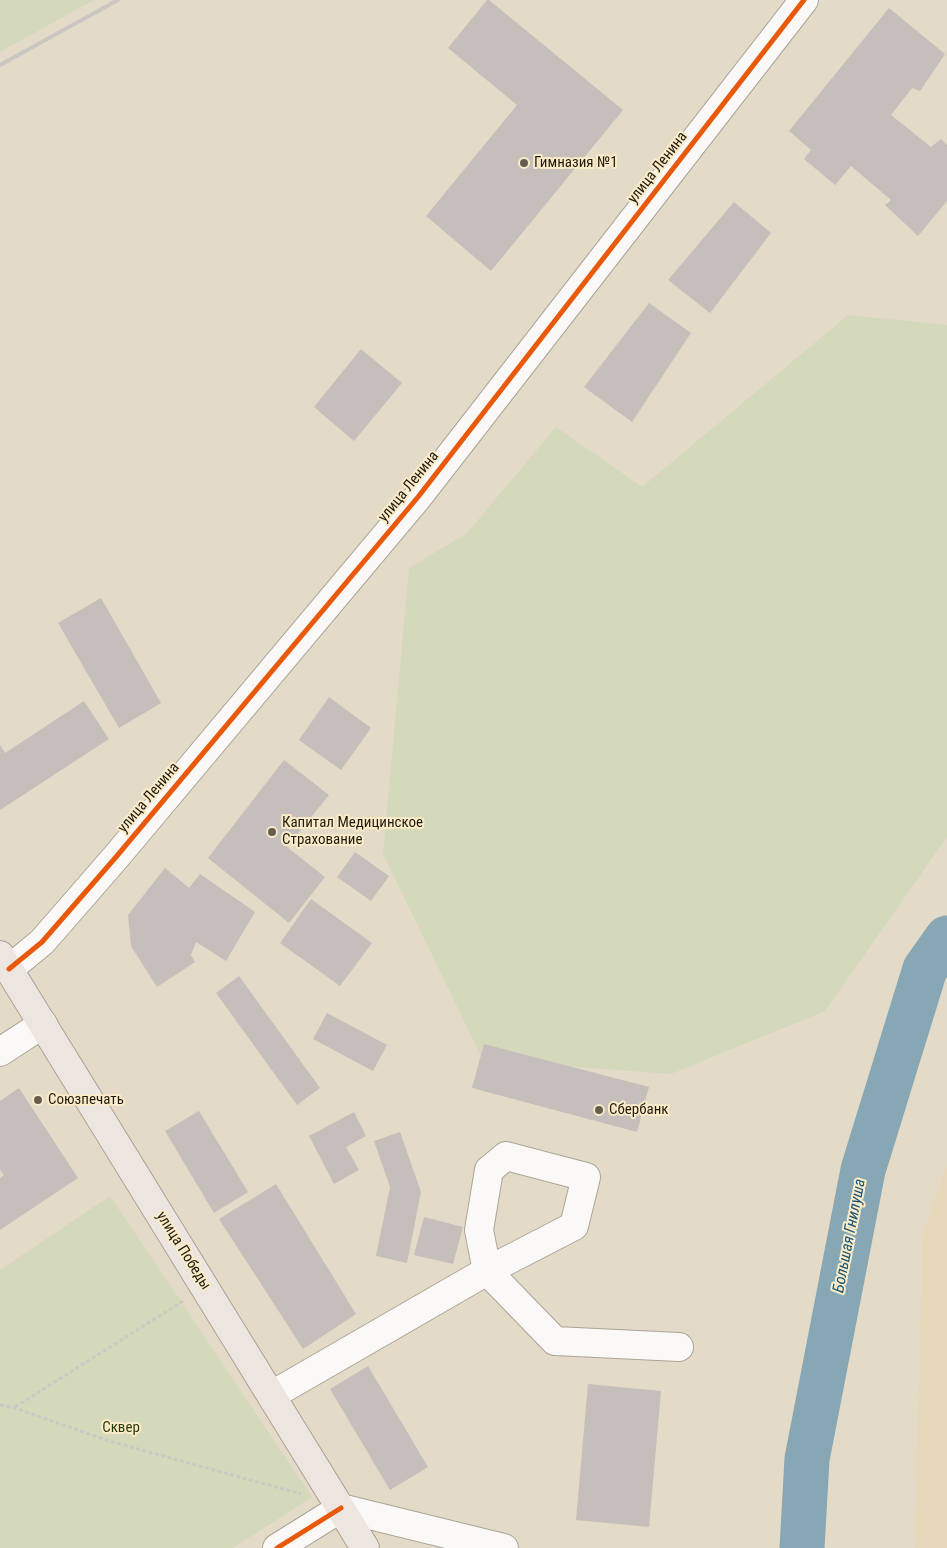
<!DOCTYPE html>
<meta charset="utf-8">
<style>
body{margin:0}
canvas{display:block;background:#e3dac7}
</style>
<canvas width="947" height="1548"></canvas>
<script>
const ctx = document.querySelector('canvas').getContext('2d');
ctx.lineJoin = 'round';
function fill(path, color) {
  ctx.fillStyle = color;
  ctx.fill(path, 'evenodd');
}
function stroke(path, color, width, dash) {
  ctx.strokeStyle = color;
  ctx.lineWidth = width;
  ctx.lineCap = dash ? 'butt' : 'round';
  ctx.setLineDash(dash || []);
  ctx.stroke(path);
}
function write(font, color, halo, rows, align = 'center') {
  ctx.font = font + ' "Roboto Condensed",sans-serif';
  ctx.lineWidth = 4;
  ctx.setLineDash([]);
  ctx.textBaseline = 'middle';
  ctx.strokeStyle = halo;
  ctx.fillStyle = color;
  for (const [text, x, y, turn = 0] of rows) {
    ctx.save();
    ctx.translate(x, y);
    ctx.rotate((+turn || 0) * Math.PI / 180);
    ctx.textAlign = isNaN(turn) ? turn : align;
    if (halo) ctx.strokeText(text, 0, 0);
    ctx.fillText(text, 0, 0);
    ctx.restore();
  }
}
const built = new Path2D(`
 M 947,1166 L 947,1548 L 915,1548 L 923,1233 Z`);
const green = new Path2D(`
 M 0,0 L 94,0 L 0,52 Z
 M 848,315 L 947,325 L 947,837 L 825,1011 L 671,1074 L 483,1060 L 383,854 L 409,568 L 467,533 L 556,427 L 642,487 Z
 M 110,1196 L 312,1497 L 233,1548 L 0,1548 L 0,1270 Z`);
const river = new Path2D(`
 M 802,1548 L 807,1459 L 863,1170 L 925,969 L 947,938`);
const building = new Path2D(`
 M 487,0 L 489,0 L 623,110 L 491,271 L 426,216 L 517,105 L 448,48 Z
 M 889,8 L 945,54 L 920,91 L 912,88 L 891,115 L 931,147 L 941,139 L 947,145 L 947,201 L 918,236 L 885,205 L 891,200 L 851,166 L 835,185 L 804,159 L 811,150 L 789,131 Z
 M 734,202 L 771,233 L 710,313 L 668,280 Z
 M 649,303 L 691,333 L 632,422 L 584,387 Z
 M 361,349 L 402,383 L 354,441 L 314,407 Z
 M 101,598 L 161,703 L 119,728 L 58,623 Z
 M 329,697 L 371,728 L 341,770 L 299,740 Z
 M 84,701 L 109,739 L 0,810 L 0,745 L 5,753 Z
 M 284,760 L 329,795 L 287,847 L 325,877 L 289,923 L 208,858 Z
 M 355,852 L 389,876 L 371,901 L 337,877 Z
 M 165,868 L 189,888 L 200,874 L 255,912 L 226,961 L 196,942 L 191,955 L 195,962 L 157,987 L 131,946 L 128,915 Z
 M 311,899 L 372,943 L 340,986 L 280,943 Z
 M 239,976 L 320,1088 L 297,1105 L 216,993 Z
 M 327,1013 L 387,1045 L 373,1071 L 313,1039 Z
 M 484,1044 L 649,1087 L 637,1132 L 472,1088 Z
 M 19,1088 L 78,1178 L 0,1230 L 0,1178 L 4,1175 L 0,1170 L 0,1101 Z
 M 199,1111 L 248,1192 L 214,1213 L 165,1131 Z
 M 354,1112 L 366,1136 L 346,1147 L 359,1170 L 334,1184 L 309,1136 Z
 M 400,1132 L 421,1192 L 407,1263 L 376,1256 L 390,1187 L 374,1141 Z
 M 276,1184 L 356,1314 L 303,1349 L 219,1219 Z
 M 424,1217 L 463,1227 L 453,1264 L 414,1255 Z
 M 368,1366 L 428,1467 L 390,1490 L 330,1389 Z
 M 588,1384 L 661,1391 L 649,1527 L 576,1520 Z`);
const path = new Path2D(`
 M 0,1405 L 15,1408 L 109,1441 L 301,1494
 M 15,1407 L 183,1301`);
const minor = new Path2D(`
 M 9,969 L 42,942 L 116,857 L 418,497 L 804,0
 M 0,1052 L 43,1024
 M 272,1395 L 487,1271 L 574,1226 L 586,1177 L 506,1156 L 489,1170 L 479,1230 L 487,1271 L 555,1341 L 679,1347
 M 277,1548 L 341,1508 L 504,1548`);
const major = new Path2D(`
 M 0,955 L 365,1548`);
const rail = new Path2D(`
 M 0,65 L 118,0`);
const cycleway = new Path2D(`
 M 9,969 L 42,942 L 116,857 L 418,497 L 804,0
 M 277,1548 L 341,1508`);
const markers = [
 [524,163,5,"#655e4f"],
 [272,832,5,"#655e4f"],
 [38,1100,5,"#655e4f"],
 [599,1110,5,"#655e4f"]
];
const poiNames = [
 ["Гимназия №1",534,163],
 ["Капитал Медицинское",282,823],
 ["Страхование",282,840],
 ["Союзпечать",48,1100],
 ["Сбербанк",609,1110]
];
const streetNames = [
 ["улица Ленина",658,168,-52],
 ["улица Ленина",409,487,-51],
 ["улица Ленина",149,798,-50],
 ["улица Победы",183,1251,58]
];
const parkNames = [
 ["Сквер",121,1428]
];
const waterNames = [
 ["Большая Гнилуша",850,1236,-79]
];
fill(built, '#e6d8b9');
fill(green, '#d4d9bb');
stroke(river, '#88a7b4', 45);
fill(building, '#c6bebb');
stroke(minor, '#aba597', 30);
stroke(major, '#ac9f92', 30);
stroke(path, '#ccc9c4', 3, [4, 2.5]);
stroke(minor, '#fbf9f7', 28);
stroke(major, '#ece5e0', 28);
stroke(rail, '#cac7c2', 4);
stroke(cycleway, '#e8590c', 5);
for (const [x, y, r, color] of markers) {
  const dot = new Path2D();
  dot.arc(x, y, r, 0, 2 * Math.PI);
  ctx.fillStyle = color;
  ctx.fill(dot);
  stroke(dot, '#fbecc9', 2);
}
write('15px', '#211b0e', '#fbecc9', poiNames, 'left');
write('15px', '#211b0e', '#fbecc9', streetNames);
write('15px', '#293b07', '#fbecc9', parkNames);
write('italic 16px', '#1a5673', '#fbecc9', waterNames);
</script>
